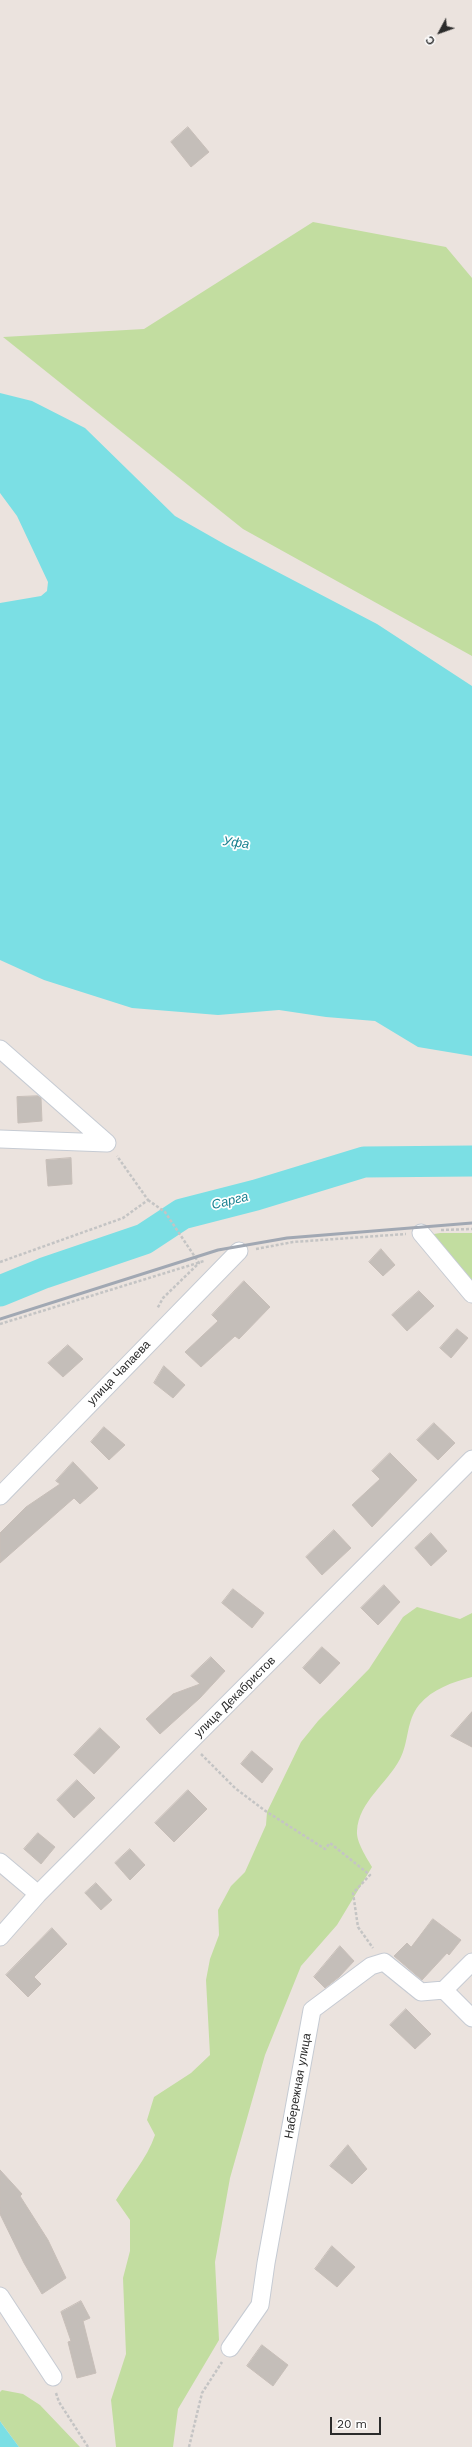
<!DOCTYPE html>
<meta charset="utf-8">
<style>
body{margin:0}
#map{position:relative;width:472px;height:2447px;overflow:hidden;background:#ebe3de;font-family:"Work Sans",sans-serif}
canvas{display:block}
.north{position:absolute;left:420px;top:12px;width:40px;height:40px;-webkit-text-stroke:3px #fff;paint-order:stroke;rotate:229deg;font-size:11px;font-weight:700;line-height:16px;text-align:center;color:#2b2b2b}
.north::after{content:'';display:block;margin:auto;width:14px;height:18px;background:#2b2b2b;clip-path:polygon(50% 0,100% 100%,50% 72%,0 100%)}
.scale{position:absolute;left:330px;top:2417px;width:51px;height:18px;box-sizing:border-box;border:2px solid #2b2b2b;border-top:0;padding-left:5px;font-size:12px;line-height:14px;white-space:nowrap;color:#2b2b2b;-webkit-text-stroke:3px #fff;paint-order:stroke}
</style>
<div id="map">
<canvas width="472" height="2447"></canvas>
<div class="north">С</div>
<div class="scale">20 m</div>
</div>
<script>
const ctx = document.querySelector('canvas').getContext('2d');
ctx.lineJoin = 'round';
function fill(path, color) {
  ctx.fillStyle = color;
  ctx.fill(path, 'evenodd');
}
function stroke(path, color, width, dash) {
  ctx.strokeStyle = color;
  ctx.lineWidth = width;
  ctx.lineCap = dash ? 'butt' : 'round';
  ctx.setLineDash(dash || []);
  ctx.stroke(path);
}
function write(font, color, halo, rows, align = 'center') {
  ctx.font = font + ' "Work Sans",sans-serif';
  ctx.lineWidth = 3.5;
  ctx.setLineDash([]);
  ctx.textBaseline = 'middle';
  ctx.strokeStyle = halo;
  ctx.fillStyle = color;
  for (const [text, x, y, turn = 0] of rows) {
    ctx.save();
    ctx.translate(x, y);
    ctx.rotate((+turn || 0) * Math.PI / 180);
    ctx.textAlign = isNaN(turn) ? turn : align;
    if (halo) ctx.strokeText(text, 0, 0);
    ctx.fillText(text, 0, 0);
    ctx.restore();
  }
}
const green = new Path2D(`
 M 313,222 L 446,247 L 472,278 L 472,656 L 243,529 L 3,337 L 144,329 Z
 M 440,1233 L 472,1233 L 472,1282 L 432,1239 L 434,1234 Z
 M 417,1607 L 460,1619 L 472,1613 L 472,1677 C 453,1682 432,1689 419,1705 C 406,1721 409,1742 400,1759 C 387,1784 359,1801 357,1831 C 356,1842 367,1858 372,1867 L 337,1925 L 301,1966 L 265,2055 L 230,2178 L 215,2262 L 219,2340 L 178,2409 L 173,2447 L 116,2447 L 111,2400 L 126,2354 L 123,2278 L 130,2251 L 130,2220 L 116,2200 C 129,2178 147,2159 155,2135 L 147,2120 L 154,2097 L 191,2073 L 210,2055 L 206,1980 L 210,1959 L 219,1935 L 218,1910 L 231,1886 L 245,1872 L 266,1825 L 267,1812 L 301,1742 L 318,1721 L 369,1669 L 403,1617 Z
 M 2,2390 L 23,2394 L 40,2405 L 80,2447 L 19,2447 L 0,2421 L 0,2392 Z`);
const water = new Path2D(`
 M 0,393 L 32,401 L 85,428 L 175,516 L 226,545 L 377,624 L 472,686 L 472,1056 L 418,1047 L 375,1021 L 326,1017 L 279,1010 L 218,1015 L 132,1008 L 44,980 L 0,960 L 0,603 L 41,596 L 47,591 L 48,582 L 17,516 L 0,493 Z
 M 0,2421 L 2,2424 L 19,2447 L 0,2447 Z`);
const river = new Path2D(`
 M 0,1291 L 44,1273 L 144,1239 L 182,1214 L 256,1195 L 364,1162 L 472,1161`);
const building = new Path2D(`
 M 188,127 L 209,152 L 191,167 L 171,142 Z
 M 38,1096 L 41,1098 L 42,1121 L 18,1123 L 17,1097 Z
 M 71,1158 L 72,1184 L 48,1186 L 46,1160 Z
 M 381,1249 L 395,1265 L 383,1276 L 369,1262 Z
 M 244,1281 L 270,1307 L 239,1339 L 235,1336 L 201,1367 L 185,1352 L 218,1321 L 212,1315 Z
 M 419,1291 L 434,1306 L 407,1331 L 392,1315 Z
 M 457,1329 L 468,1338 L 451,1358 L 440,1348 Z
 M 68,1345 L 83,1359 L 63,1377 L 48,1363 Z
 M 164,1366 L 185,1385 L 173,1398 L 154,1383 Z
 M 434,1423 L 455,1443 L 438,1460 L 417,1440 Z
 M 104,1427 L 125,1445 L 109,1460 L 91,1442 Z
 M 390,1453 L 417,1480 L 372,1527 L 352,1505 L 380,1479 L 372,1471 Z
 M 73,1462 L 98,1488 L 80,1504 L 74,1498 L 0,1563 L 0,1533 L 26,1507 L 60,1484 L 56,1481 Z
 M 334,1530 L 351,1548 L 322,1575 L 306,1557 Z
 M 431,1533 L 447,1551 L 431,1566 L 415,1548 Z
 M 384,1585 L 400,1602 L 378,1625 L 361,1608 Z
 M 233,1589 L 264,1613 L 252,1628 L 222,1603 Z
 M 322,1647 L 340,1663 L 320,1684 L 303,1668 Z
 M 211,1657 L 225,1671 L 200,1698 L 160,1734 L 146,1719 L 173,1694 L 200,1684 L 191,1676 Z
 M 472,1712 L 472,1747 L 451,1736 Z
 M 100,1728 L 120,1747 L 94,1774 L 74,1755 Z
 M 252,1751 L 273,1769 L 262,1783 L 241,1764 Z
 M 77,1780 L 95,1798 L 74,1818 L 57,1800 Z
 M 188,1790 L 207,1809 L 174,1842 L 155,1823 Z
 M 38,1833 L 55,1847 L 41,1864 L 24,1849 Z
 M 130,1849 L 145,1865 L 130,1880 L 115,1863 Z
 M 96,1883 L 112,1900 L 101,1910 L 85,1893 Z
 M 433,1919 L 461,1940 L 449,1955 L 447,1953 L 422,1980 L 394,1956 L 407,1943 L 411,1947 Z
 M 52,1928 L 67,1944 L 34,1977 L 41,1984 L 28,1997 L 6,1975 Z
 M 340,1946 L 354,1961 L 339,1977 L 325,1988 L 314,1977 Z
 M 406,2009 L 431,2034 L 415,2049 L 390,2025 Z
 M 348,2145 L 367,2169 L 352,2184 L 330,2166 Z
 M 0,2170 L 22,2194 L 20,2196 L 48,2240 L 66,2278 L 42,2294 L 24,2263 L 0,2214 Z
 M 332,2246 L 355,2267 L 337,2287 L 315,2269 Z
 M 81,2301 L 90,2318 L 83,2321 L 96,2373 L 77,2378 L 68,2342 L 71,2341 L 61,2312 Z
 M 262,2345 L 288,2365 L 273,2386 L 247,2366 Z`);
const path = new Path2D(`
 M 148,1200 L 165,1212 L 199,1263 L 163,1298 L 157,1309
 M 441,1230 L 472,1229
 M 256,1249 L 293,1242 L 406,1234
 M 0,1262 L 123,1218 L 148,1200 L 117,1156
 M 0,1324 L 204,1261
 M 201,1754 L 235,1788 L 264,1810 L 325,1849 L 330,1843 L 370,1875 L 353,1893 L 358,1927 L 373,1948
 M 56,2393 L 59,2402 L 88,2447
 M 189,2447 L 202,2393 L 222,2362`);
const street = new Path2D(`
 M 0,1049 L 107,1143
 M 0,1139 L 107,1143
 M 421,1233 L 472,1294
 M 0,1496 L 239,1251
 M 0,1862 L 38,1894
 M 0,1937 L 38,1894 L 472,1459
 M 444,1990 L 472,2018
 M 0,2296 L 53,2377
 M 230,2348 L 260,2305 L 266,2263 L 312,2010 L 371,1966 L 384,1962 L 421,1992 L 444,1990 L 472,1962`);
const rail = new Path2D(`
 M 0,1319 L 218,1250 L 287,1238 L 472,1223`);
const streetNames = [
 ["улица Чапаева",119,1373,-46],
 ["улица Декабристов",235,1697,-45],
 ["Набережная улица",298,2086,-80]
];
const waterNames = [
 ["Уфа",236,843,8],
 ["Сарга",230,1201,-14]
];
fill(green, '#c2dda0');
fill(water, '#7bdfe4');
stroke(river, '#7bdfe4', 31);
fill(building, '#c4beb9');
stroke(building, '#c7beb8', 1);
stroke(street, '#c6cbd3', 19);
stroke(path, '#c4c4c4', 2.5, [3, 2]);
stroke(street, '#fff', 17);
stroke(rail, '#a1a8b3', 3);
write('12px', '#2b2b2b', '#fff', streetNames);
write('italic 13px', '#1a8190', '#fff', waterNames);
</script>
